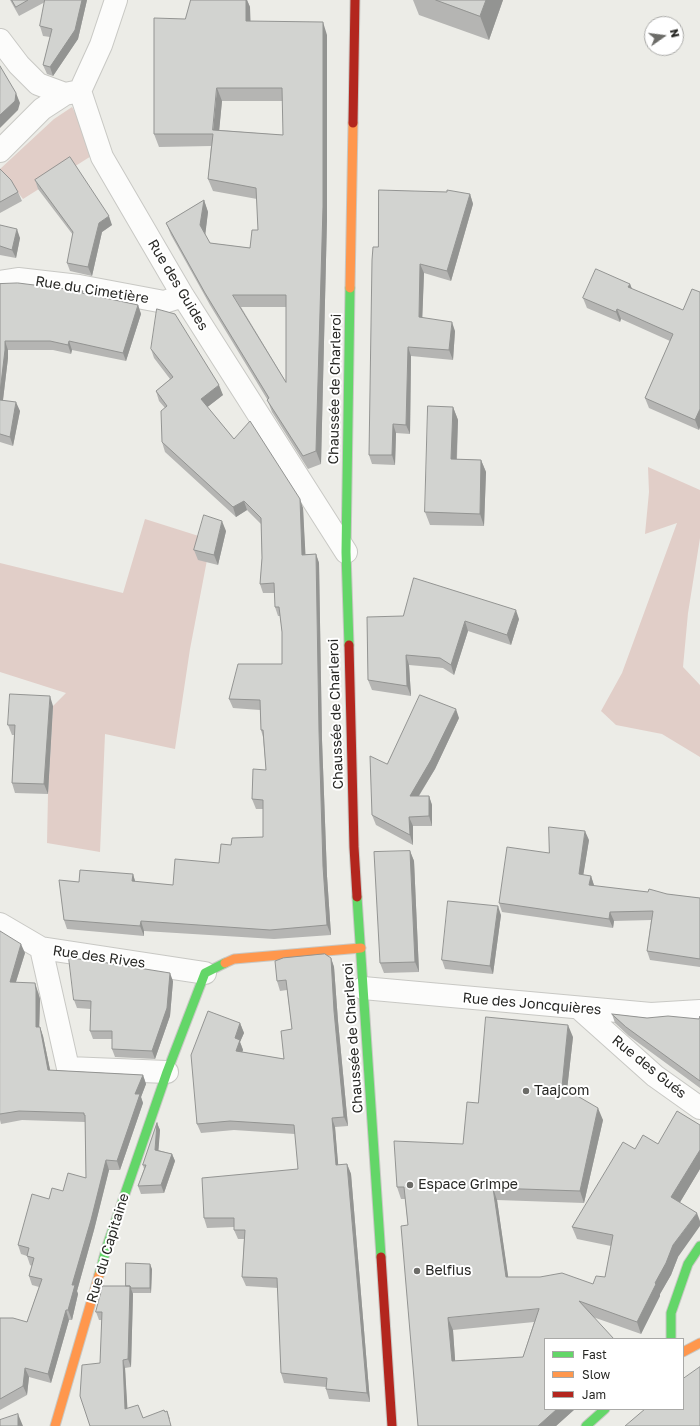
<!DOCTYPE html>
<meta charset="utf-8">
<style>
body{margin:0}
#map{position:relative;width:700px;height:1426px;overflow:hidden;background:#ecece7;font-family:"Golos Text",sans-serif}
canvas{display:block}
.legend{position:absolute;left:544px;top:1338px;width:140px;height:72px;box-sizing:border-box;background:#fff;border:1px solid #a9a9a7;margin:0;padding:5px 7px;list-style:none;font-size:12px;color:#272724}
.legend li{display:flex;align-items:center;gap:8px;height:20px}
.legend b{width:20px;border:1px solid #a9a9a7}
.north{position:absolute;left:644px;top:16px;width:40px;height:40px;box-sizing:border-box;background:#fff;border:1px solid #a9a9a7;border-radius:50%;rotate:76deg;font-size:11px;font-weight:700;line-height:16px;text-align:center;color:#272724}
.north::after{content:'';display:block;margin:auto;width:14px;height:18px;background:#6c6c68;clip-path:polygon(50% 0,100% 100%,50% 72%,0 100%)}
</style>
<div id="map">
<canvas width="700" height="1426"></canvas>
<ul class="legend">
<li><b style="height:5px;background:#63d668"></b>Fast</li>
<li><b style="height:5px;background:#ff974d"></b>Slow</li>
<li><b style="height:5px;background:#b3261e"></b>Jam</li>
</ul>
<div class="north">N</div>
</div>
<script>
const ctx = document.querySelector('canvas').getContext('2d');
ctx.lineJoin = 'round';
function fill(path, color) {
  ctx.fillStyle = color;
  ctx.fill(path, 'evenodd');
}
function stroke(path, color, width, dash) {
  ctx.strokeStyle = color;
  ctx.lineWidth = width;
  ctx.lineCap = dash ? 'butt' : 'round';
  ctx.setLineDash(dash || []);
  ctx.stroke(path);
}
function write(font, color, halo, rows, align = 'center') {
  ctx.font = font + ' "Golos Text",sans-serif';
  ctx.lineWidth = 4;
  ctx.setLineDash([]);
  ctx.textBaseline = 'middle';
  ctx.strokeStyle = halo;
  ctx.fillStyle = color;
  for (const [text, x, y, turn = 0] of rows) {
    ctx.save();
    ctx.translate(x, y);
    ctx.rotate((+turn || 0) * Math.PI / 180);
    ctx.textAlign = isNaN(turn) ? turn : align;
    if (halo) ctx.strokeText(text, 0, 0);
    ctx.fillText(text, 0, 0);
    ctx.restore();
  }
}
const green = new Path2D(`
 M 72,107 L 96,153 L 23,199 L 0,169 L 54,119 Z
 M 648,467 L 700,490 L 700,538 L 688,613 L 683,667 L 700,685 L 700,757 L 662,734 L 616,725 L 601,711 L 622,673 L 677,523 L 645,534 L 649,492 Z
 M 145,519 L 205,538 L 207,560 L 190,649 L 175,749 L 105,734 L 100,852 L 47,843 L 48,794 L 53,706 L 66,693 L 0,672 L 0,563 L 123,593 Z`);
const street = new Path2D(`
 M 116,0 L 101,45 L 80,91 L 102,157 L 183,296 L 346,552
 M 0,40 L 19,65 L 38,84 L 65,94
 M 0,151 L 42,109 L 65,94 L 80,91
 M 0,282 L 18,279 L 79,286 L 164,302 L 183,296
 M 0,924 L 41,948 L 205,973
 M 41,948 L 68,1068 L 167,1072
 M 363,988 L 651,1014 L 700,1011
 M 580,1009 L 655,1076 L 700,1108`);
const fast = new Path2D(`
 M 349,645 L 346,552 L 350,288
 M 357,897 L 381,1257
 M 99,1275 L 107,1246 L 167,1072 L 205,973 L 225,963
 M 671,1339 L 671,1313 L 688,1264 L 700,1246
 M 586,1426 L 605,1409`);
const slow = new Path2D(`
 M 350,288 L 353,123
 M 225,963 L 234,959 L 361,948
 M 683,1352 L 700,1343
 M 55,1426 L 99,1275`);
const jam = new Path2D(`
 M 353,123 L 355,0
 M 349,645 L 354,847 L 357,897
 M 381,1257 L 392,1426`);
const wall = new Path2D(`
 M 10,0 L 87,0 L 78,39 L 53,76 L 47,74 L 43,65 L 50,37 L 43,36 L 40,26 L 45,2 L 19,16 Z
 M 191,0 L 247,0 L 250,7 L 250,21 L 327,35 L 327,219 L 321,464 L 308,469 L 272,412 L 267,399 L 210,305 L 171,235 L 166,223 L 204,200 L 208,212 L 205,234 L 210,243 L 250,248 L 258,230 L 257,199 L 213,191 L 208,179 L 211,146 L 159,147 L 154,134 ZM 222,101 L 283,101 L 283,135 L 219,130 ZM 241,307 L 286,307 L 286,382 Z
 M 413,0 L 503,0 L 489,40 L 419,15 Z
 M 0,169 L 18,192 L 22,201 L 0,213 Z
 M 35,180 L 112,225 L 102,232 L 92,276 L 70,271 L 67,263 L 73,235 L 38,189 Z
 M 447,192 L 470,194 L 473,204 L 451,281 L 424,273 L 422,318 L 455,331 L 453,360 L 411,356 L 410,434 L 396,433 L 395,465 L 372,464 L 369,455 L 378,247 Z
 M 0,225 L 20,238 L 16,258 L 0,255 Z
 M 0,284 L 83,293 L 138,305 L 141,314 L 126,361 L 72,350 L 71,354 L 53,350 L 8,350 L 8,358 L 3,400 L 20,411 L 13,446 L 0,442 Z
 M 630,284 L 632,289 L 683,310 L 700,292 L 700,427 L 699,430 L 649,408 L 645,398 L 670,341 L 621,319 L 620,322 L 587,308 L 583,298 Z
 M 151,349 L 223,395 L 207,407 L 234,439 L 303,508 L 305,554 L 316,554 L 319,563 L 322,740 L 327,876 L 331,935 L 274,939 L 144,931 L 144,936 L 67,929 L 64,920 L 79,882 L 133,874 L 135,882 L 173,885 L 219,863 L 231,845 L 263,837 L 263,809 L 256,809 L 252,799 L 266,770 L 263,737 L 261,730 L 260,710 L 233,708 L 229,699 L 282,664 L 282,632 L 280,616 L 278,616 L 275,607 L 275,593 L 263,593 L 260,584 L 262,558 L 261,524 L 247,510 L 236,517 L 165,452 L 162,442 L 165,408 L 159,401 L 156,391 L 170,379 L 154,358 Z
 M 453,407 L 458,420 L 457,459 L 481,460 L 486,472 L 484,526 L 430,525 L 425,512 Z
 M 226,531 L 218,565 L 198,560 L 194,550 Z
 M 367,617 L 519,619 L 511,645 L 468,631 L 454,675 L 443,668 L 409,665 L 411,696 L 372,690 L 368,680 Z
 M 53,706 L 48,794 L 15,793 L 12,783 L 14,735 L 12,735 L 8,725 Z
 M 459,718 L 435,769 L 419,796 L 429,796 L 432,805 L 432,826 L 413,826 L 413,845 L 376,825 L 372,815 L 387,764 Z
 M 589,840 L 583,875 L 591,876 L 594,886 L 700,898 L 700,967 L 650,960 L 647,951 L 651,920 L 614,921 L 613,928 L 502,912 L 499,903 L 549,853 Z
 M 410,851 L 414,861 L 419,972 L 384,973 L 380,963 Z
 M 501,915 L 493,974 L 445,969 L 442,960 Z
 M 0,931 L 25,953 L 16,982 L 38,992 L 40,999 L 39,1027 L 40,1027 L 43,1036 L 50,1070 L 143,1075 L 146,1084 L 141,1097 L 143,1103 L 120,1170 L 109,1170 L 94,1230 L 77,1291 L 78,1294 L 72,1320 L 69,1320 L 51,1383 L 29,1377 L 27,1395 L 0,1410 L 0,1318 L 27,1322 L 39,1287 L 32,1285 L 29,1276 L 32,1266 L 30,1265 L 27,1256 L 21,1254 L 18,1245 L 49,1199 L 86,1178 L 85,1122 L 22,1120 L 1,1124 L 0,1120 Z
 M 331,958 L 334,967 L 338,1021 L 348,1126 L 335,1127 L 338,1165 L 347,1164 L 351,1174 L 370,1402 L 329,1399 L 326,1389 L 326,1387 L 284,1383 L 281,1373 L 278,1288 L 246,1286 L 242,1277 L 244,1239 L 238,1239 L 234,1230 L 234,1227 L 207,1228 L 204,1218 L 298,1169 L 295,1134 L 234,1130 L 201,1133 L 197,1124 L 240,1023 L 244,1033 L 240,1042 L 243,1050 L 242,1052 L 284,1059 L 292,1029 L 287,990 L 280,991 L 277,981 Z
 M 173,981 L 170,1016 L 155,1059 L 115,1057 L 112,1049 L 112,1039 L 93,1039 L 90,1031 L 91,1009 L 77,1008 L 74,1000 Z
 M 612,1014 L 647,1018 L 699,1019 L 700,1016 L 700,1088 L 629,1036 L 615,1023 Z
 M 573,1037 L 567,1090 L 603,1120 L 584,1203 L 497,1200 L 508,1277 L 593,1284 L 605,1277 L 611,1246 L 577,1239 L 572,1227 L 635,1149 L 658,1144 L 700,1125 L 700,1169 L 680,1202 L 678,1257 L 671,1275 L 660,1294 L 660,1296 L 641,1334 L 593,1317 L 545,1409 L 575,1409 L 556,1426 L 418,1426 L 408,1225 L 405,1199 L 401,1199 L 397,1187 L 463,1144 L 478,1103 ZM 534,1322 L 523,1357 L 455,1361 L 453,1330 Z
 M 157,1123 L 160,1130 L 158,1150 L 172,1154 L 175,1161 L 164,1193 L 141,1194 L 138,1186 L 144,1169 L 143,1165 Z
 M 152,1269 L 151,1293 L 133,1293 L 131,1367 L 125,1368 L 127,1409 L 143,1418 L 167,1411 L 170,1419 L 90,1426 L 100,1363 L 102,1320 L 99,1320 L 96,1312 L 126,1286 Z`);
const shadedWall = new Path2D(`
 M 82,0 L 87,0 L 78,39 L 53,76 L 50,67 Z
 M 246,0 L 247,0 L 250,7 L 251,33 L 246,21 Z
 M 486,0 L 503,0 L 489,40 L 480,16 Z
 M 323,22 L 327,35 L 327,219 L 321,464 L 316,451 Z
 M 217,88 L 222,101 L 218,143 L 213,130 Z
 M 16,93 L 20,103 L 18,110 L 0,128 L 0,115 Z
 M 470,194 L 473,204 L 451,281 L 447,271 Z
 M 204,200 L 208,212 L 205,237 L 200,225 Z
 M 109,216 L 112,225 L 102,232 L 92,276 L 88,267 L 99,223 Z
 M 17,229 L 20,238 L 16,258 L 12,250 Z
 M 420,264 L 424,273 L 422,326 L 419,317 Z
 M 630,284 L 634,294 L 628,287 Z
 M 138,305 L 141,314 L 126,361 L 123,353 Z
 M 617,309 L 621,319 L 620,322 L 616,312 Z
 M 452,322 L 455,331 L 453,360 L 449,350 Z
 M 5,341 L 8,350 L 8,358 L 2,408 L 0,402 L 0,392 Z
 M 69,341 L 72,350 L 71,354 L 68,345 Z
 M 408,347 L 411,356 L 410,434 L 406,425 Z
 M 219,385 L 223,395 L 205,409 L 201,399 Z
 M 16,402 L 20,411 L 13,446 L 10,437 Z
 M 453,407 L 458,420 L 456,471 L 451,459 Z
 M 700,409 L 700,427 L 699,430 L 695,420 Z
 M 393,424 L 396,433 L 395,465 L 392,455 Z
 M 481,460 L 486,472 L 484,526 L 480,514 Z
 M 300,499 L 303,508 L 306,564 L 302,555 Z
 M 244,501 L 247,510 L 236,517 L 233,507 Z
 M 222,521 L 226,531 L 218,565 L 214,555 Z
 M 316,554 L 319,563 L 322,740 L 327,876 L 331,935 L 327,925 L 323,866 L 319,731 Z
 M 516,610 L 519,619 L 511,645 L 507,635 Z
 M 465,621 L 468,631 L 454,675 L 451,665 Z
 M 406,655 L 409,665 L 411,696 L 407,686 Z
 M 50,696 L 53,706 L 48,794 L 44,784 Z
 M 456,709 L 459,718 L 435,769 L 413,805 L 410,796 Z
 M 429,796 L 432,805 L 432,826 L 429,816 Z
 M 409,817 L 413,826 L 413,845 L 410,835 Z
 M 585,831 L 589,840 L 582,883 L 579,874 Z
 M 410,851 L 414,861 L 419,972 L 415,962 Z
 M 133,874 L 136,884 L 132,881 Z
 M 591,876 L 594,885 L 593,895 L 589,885 Z
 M 498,906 L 501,915 L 493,974 L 490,966 Z
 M 610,912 L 614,921 L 613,928 L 609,919 Z
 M 141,921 L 144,931 L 144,936 L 140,926 Z
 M 21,944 L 25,953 L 13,991 L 10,982 Z
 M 331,958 L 334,967 L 338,1021 L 348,1126 L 344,1117 L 334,1011 Z
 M 170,973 L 173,981 L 170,1016 L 155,1059 L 152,1051 Z
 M 35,983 L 38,992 L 40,999 L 39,1037 L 36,1027 Z
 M 240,1023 L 244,1033 L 240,1042 L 243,1050 L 239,1060 L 236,1051 L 235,1038 Z
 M 568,1025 L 573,1037 L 566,1099 L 562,1087 Z
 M 40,1027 L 43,1036 L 52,1079 L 48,1070 Z
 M 143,1075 L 146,1084 L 141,1097 L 143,1103 L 120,1170 L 117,1161 L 135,1094 Z
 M 598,1108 L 603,1120 L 584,1203 L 580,1191 Z
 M 332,1118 L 335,1127 L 339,1174 L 336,1165 Z
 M 157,1123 L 160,1130 L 158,1157 L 155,1150 Z
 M 700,1150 L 700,1169 L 676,1209 L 671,1197 Z
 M 172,1154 L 175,1161 L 164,1193 L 161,1185 Z
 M 106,1160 L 109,1170 L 94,1230 L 77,1291 L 78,1294 L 72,1320 L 68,1310 L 72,1285 Z
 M 347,1164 L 351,1174 L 370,1402 L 367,1393 Z
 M 493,1188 L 497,1200 L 510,1289 L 506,1277 Z
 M 697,1213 L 700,1221 L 700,1226 L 678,1257 L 671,1275 L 660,1294 L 660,1296 L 641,1334 L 637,1322 L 673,1245 Z
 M 150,1264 L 152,1269 L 151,1293 L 150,1288 Z
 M 130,1286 L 133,1294 L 131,1367 L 128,1359 Z
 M 66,1310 L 69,1320 L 51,1383 L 48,1374 Z
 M 448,1318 L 453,1330 L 456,1373 L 452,1361 Z
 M 123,1360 L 125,1368 L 128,1417 L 125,1409 Z
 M 25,1368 L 29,1377 L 27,1395 L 23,1386 Z
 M 557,1409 L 575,1409 L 556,1426 L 538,1426 Z
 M 18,1414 L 23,1426 L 18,1426 Z`);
const building = new Path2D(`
 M 12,0 L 28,0 L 16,7 Z
 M 45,0 L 82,0 L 75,30 L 50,67 L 43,65 L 52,29 L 40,26 Z
 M 191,0 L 246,0 L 246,21 L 323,22 L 323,207 L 316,451 L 303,456 L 267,400 L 269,398 L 205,293 L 166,223 L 204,200 L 200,225 L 210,243 L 250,248 L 252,230 L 258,230 L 256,188 L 208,179 L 213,134 L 154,134 L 154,18 L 185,19 ZM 217,88 L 282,88 L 283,135 L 213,130 ZM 233,295 L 286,295 L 286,382 Z
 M 436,0 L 486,0 L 480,16 Z
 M 0,66 L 16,93 L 15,101 L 0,115 Z
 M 70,157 L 109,216 L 99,223 L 88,267 L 67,263 L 73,232 L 35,180 Z
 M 0,169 L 11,180 L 18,192 L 0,202 Z
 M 379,190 L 447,192 L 447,190 L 470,194 L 447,271 L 420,264 L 419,317 L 452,322 L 449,350 L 408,347 L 406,425 L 393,424 L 392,455 L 369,455 L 372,260 L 373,247 L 378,247 Z
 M 0,225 L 17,229 L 12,250 L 0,246 Z
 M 596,269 L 630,284 L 628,287 L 683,310 L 692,289 L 700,292 L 700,409 L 695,420 L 645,398 L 673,334 L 617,309 L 616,312 L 583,298 Z
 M 18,283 L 74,290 L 83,291 L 82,293 L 138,305 L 123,353 L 69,341 L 68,345 L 50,341 L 5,341 L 5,350 L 0,392 L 0,284 Z
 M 157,309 L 175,314 L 219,385 L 201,399 L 234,439 L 250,421 L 300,499 L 302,555 L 316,554 L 319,731 L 323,866 L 327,925 L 270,930 L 141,921 L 140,926 L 64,920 L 59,880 L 79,882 L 80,870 L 133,874 L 132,881 L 173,885 L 175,859 L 219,863 L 221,844 L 231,845 L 232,838 L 263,837 L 263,800 L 252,799 L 253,769 L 266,770 L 263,730 L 261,730 L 260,700 L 229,699 L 238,664 L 282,664 L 282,632 L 279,607 L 275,607 L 274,583 L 260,584 L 262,558 L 261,518 L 244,501 L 233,507 L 162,442 L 161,411 L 167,406 L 156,391 L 173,377 L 151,349 Z
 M 0,400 L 16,402 L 10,437 L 0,434 Z
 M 428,406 L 453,407 L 451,459 L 481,460 L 480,514 L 425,512 Z
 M 204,515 L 222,521 L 214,555 L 194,550 Z
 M 414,578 L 516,610 L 507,635 L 465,621 L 451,665 L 440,658 L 406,655 L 407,686 L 368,680 L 367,617 L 403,616 Z
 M 10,694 L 50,696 L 44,784 L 12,783 L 15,725 L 8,725 Z
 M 420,695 L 456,709 L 431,760 L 410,796 L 429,796 L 429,816 L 409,817 L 410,835 L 372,815 L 370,756 L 387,764 Z
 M 549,827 L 585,831 L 579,874 L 591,876 L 589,885 L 648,892 L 649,889 L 667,894 L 700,898 L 700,959 L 647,951 L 653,911 L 610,912 L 609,919 L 499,903 L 507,847 L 549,853 Z
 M 410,851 L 415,962 L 380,963 L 374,852 Z
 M 448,901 L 498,906 L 490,966 L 442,960 Z
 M 0,931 L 21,944 L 10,982 L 35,983 L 36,990 L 36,1027 L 40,1027 L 48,1070 L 143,1075 L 135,1094 L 140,1094 L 117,1161 L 106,1160 L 91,1220 L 72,1285 L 75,1285 L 68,1310 L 66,1310 L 48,1374 L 25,1368 L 23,1386 L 0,1399 L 0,1318 L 13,1318 L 27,1322 L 42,1279 L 29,1276 L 34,1258 L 27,1256 L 29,1248 L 18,1245 L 32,1194 L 49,1199 L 52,1188 L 63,1191 L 68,1173 L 86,1178 L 85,1115 L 84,1115 L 84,1113 L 19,1111 L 0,1114 Z
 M 325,954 L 331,958 L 334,1011 L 344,1117 L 332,1118 L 336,1165 L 347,1164 L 367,1393 L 326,1389 L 327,1378 L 281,1373 L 277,1278 L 242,1277 L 245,1230 L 234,1230 L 234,1218 L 204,1218 L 202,1178 L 298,1169 L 294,1125 L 230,1121 L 197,1124 L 191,1055 L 208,1011 L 240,1023 L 235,1038 L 240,1040 L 236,1051 L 284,1059 L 281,1031 L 292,1029 L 286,980 L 277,981 L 275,961 L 283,958 Z
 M 69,958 L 89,960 L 170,973 L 167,1008 L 152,1051 L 112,1049 L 112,1031 L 90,1031 L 91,1001 L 74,1000 Z
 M 612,1014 L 647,1018 L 668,1016 L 699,1019 L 700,1016 L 700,1081 L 626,1027 Z
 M 486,1017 L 568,1025 L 562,1087 L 598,1108 L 580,1191 L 493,1188 L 506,1277 L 540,1277 L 562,1273 L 593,1284 L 596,1276 L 605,1277 L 613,1235 L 572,1227 L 623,1142 L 635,1149 L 643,1135 L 658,1144 L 677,1111 L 700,1125 L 700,1150 L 671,1197 L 697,1213 L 673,1245 L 666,1263 L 655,1283 L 656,1284 L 637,1322 L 579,1301 L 614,1339 L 545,1339 L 545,1409 L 557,1409 L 538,1426 L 418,1426 L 401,1226 L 408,1225 L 404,1187 L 397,1187 L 394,1141 L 463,1144 L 467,1102 L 478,1103 ZM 539,1309 L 523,1357 L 452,1361 L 448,1318 Z
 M 157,1123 L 155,1150 L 172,1154 L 161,1185 L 138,1186 L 146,1165 L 143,1165 Z
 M 126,1263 L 150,1264 L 150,1288 L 131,1288 L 130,1286 L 126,1286 Z
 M 103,1286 L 130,1286 L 128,1359 L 123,1360 L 125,1409 L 138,1405 L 143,1418 L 164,1410 L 165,1412 L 167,1411 L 171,1426 L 90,1426 L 80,1396 L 82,1365 L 100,1363 L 102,1312 L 96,1312 Z
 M 700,1367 L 700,1426 L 625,1426 L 645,1409 L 683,1409 L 683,1379 Z
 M 18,1414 L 18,1426 L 0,1426 L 0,1420 Z`);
const markers = [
 [526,1091,4,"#6c6c68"],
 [410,1185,4,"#6c6c68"],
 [417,1271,4,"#6c6c68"]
];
const streetNames = [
 ["Rue des Guides",178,285,59],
 ["Rue du Cimetière",92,290,9],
 ["Chaussée de Charleroi",335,389,-89],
 ["Chaussée de Charleroi",336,714,-92],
 ["Rue des Rives",99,957,8],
 ["Rue des Joncquières",532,1004,5],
 ["Chaussée de Charleroi",353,1038,-94],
 ["Rue des Gués",649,1067,39],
 ["Rue du Capitaine",108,1248,-73]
];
const poiNames = [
 ["Taajcom",534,1091],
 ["Espace Grimpe",418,1185],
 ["Belfius",425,1271]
];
fill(green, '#e1cec8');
stroke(street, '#c8c8c4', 24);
stroke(fast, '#c8c8c4', 11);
stroke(slow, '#c8c8c4', 11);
stroke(jam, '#c8c8c4', 11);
stroke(street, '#fcfcfb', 22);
stroke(fast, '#63d668', 9);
stroke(slow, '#ff974d', 9);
stroke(jam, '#b3261e', 9);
fill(wall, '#b5b5b3');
fill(shadedWall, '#939492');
fill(building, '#d2d3d0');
stroke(building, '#939492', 1);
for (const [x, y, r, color] of markers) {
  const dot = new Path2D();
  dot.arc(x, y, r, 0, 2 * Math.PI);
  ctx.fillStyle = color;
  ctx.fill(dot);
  stroke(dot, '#fff', 1.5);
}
write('14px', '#272724', '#fff', streetNames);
write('14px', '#272724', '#fff', poiNames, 'left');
</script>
